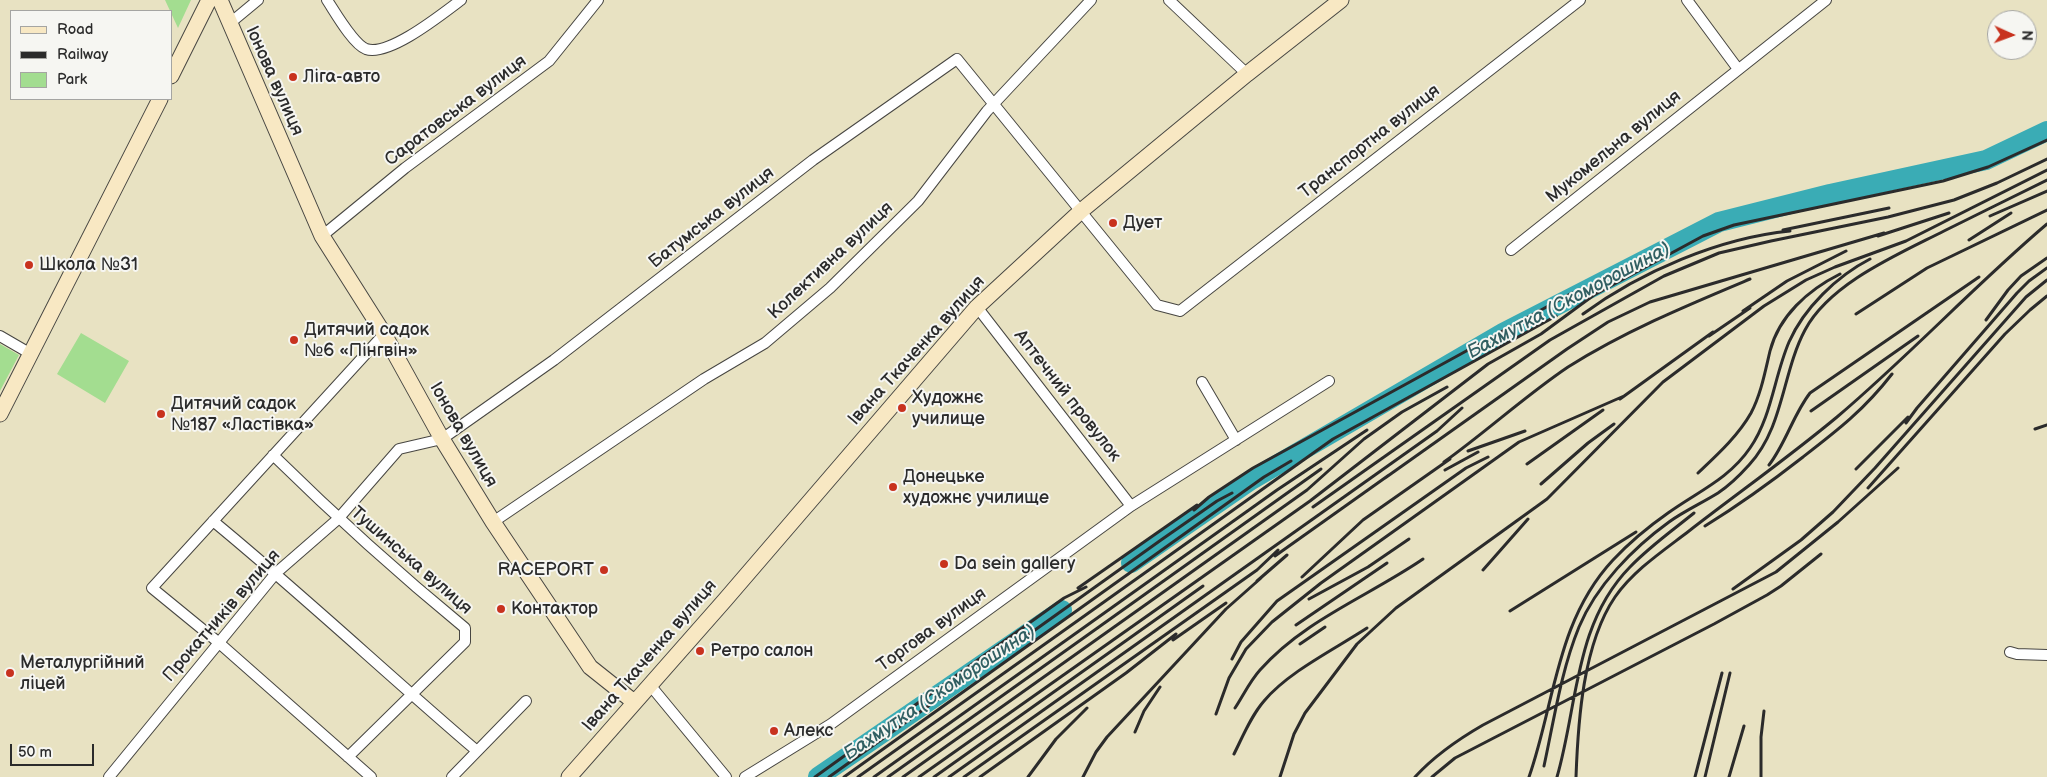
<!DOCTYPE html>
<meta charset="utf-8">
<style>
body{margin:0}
#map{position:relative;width:2047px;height:777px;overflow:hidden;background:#e8e2c2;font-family:"Balsamiq Sans",sans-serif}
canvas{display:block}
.legend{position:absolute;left:10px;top:10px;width:162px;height:90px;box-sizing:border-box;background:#f6f6f2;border:1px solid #a5a5a2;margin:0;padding:6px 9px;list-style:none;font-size:15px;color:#2b2b2b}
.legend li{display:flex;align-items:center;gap:10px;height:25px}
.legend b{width:25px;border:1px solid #a5a5a2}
.north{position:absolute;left:1987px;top:10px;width:50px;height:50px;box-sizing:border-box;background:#f6f6f2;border:1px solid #a5a5a2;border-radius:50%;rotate:92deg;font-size:14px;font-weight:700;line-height:20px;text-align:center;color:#2b2b2b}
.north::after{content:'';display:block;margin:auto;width:18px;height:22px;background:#c8321e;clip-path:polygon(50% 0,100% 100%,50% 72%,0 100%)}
.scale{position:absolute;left:10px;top:744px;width:84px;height:22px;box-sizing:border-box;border:2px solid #2b2b2b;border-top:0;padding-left:6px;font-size:15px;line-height:18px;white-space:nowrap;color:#2b2b2b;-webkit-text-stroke:4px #f6f6f2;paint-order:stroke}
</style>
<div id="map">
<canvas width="2047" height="777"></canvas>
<ul class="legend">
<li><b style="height:6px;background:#f8e8c3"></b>Road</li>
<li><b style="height:6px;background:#2b2b2b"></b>Railway</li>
<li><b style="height:14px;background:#a3dd90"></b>Park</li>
</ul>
<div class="north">N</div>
<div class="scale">50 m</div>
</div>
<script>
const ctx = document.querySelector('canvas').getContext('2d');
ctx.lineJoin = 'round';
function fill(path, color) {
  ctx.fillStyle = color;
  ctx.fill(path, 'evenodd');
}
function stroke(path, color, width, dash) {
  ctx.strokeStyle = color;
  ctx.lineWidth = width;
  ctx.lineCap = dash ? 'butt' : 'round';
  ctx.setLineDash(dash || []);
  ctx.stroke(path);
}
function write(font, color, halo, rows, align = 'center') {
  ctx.font = font + ' "Balsamiq Sans",sans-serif';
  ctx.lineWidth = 4;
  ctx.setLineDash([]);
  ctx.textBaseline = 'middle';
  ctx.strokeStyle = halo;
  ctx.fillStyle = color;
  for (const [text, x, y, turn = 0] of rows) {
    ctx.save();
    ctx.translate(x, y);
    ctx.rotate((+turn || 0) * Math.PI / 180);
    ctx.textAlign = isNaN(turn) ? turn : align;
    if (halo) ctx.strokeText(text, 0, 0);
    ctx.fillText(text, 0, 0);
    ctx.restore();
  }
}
const green = new Path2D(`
 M 165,0 L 191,0 L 178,28 Z
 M 81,333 L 129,361 L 105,403 L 57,374 Z
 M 0,344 L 19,355 L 0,391 Z`);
const river = new Path2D(`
 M 1131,563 L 1251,480 L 1503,333 L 1719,222 L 1830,194 L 1986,160 L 2047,131
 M 818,777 L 1062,610`);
const street = new Path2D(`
 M 327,0 C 335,12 353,44 366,49 C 389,57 442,14 461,0
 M 1169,0 L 1247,74
 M 1687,0 L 1738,69
 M 229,24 L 258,0
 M 322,236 L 405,168 L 549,61 L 598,0
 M 1511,250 L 1826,0
 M 977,307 L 1131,506
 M 0,336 L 31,354
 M 1202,382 L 1236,440
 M 273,455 C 335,516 398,573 465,628 L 465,642 L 348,757
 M 213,521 C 303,595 388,675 477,751
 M 493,522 L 704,379 L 765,343 L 830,288 L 918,201 L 987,111 L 1091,0
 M 2010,652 L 2017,654 L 2047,655
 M 650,685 L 726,777
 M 109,777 L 276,573 L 338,519 L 399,449 L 442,439 L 554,360 L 813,160 L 957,59 L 1157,305 L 1180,311 L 1580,0
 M 371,777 L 218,642 L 152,588 L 384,334
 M 452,777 L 526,701
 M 745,777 L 831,724 L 1131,506 L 1329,381`);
const secondary = new Path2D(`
 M 220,0 L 322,236 L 384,334 L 442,439 L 493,522 L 590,667 L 634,702
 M 171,76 L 209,0
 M 0,414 L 160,99
 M 569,777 L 725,600 L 977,307 L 1081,211 L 1247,74 L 1341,0`);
const rail = new Path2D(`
 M 1990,216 L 2047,191
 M 1783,230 L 1889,208
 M 1878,236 L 1949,213
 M 1969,240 L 2011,213
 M 1743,311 L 1787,281 L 1846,251
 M 1583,314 C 1640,272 1719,238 1790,231
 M 1856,314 L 1927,268 L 2047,210
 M 1986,320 L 2008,290 L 2021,276 L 2047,258
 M 1709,336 L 1750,308
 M 1620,399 L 1713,332
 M 1811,411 L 1918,336
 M 1906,423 L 1917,408 L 2017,293 L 2029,281 L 2047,268
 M 2035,429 L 2047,425
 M 1468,451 L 1525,431
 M 1444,462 C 1486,432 1525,396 1568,367 C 1625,331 1688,305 1750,279
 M 1527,464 L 1603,410
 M 1769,465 C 1786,443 1793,415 1810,393 L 1979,277
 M 1856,469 L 1908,417
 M 1445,470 L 1478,452
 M 1698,473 C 1717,455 1738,436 1751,413 C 1761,394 1765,372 1770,351 C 1779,316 1808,290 1840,274
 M 1385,478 L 1567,349 L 1608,322 L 1650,302 L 1884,233
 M 1541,484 L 1588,443 L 1614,424
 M 1868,488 L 2005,334 L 2030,310 L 2047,296
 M 1313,507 L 1550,340 L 1664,276 L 1719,253 L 1771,241 L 1888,217 L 1954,200 L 1997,183 L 2047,159
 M 1194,510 L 1209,497 L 1253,468 L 1572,293
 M 1705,526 C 1739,505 1771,482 1803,457 C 1838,430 1864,410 1892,374
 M 1275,556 L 1389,475
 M 1483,570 L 1528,519
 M 1302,577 L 1363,520 L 1450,459
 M 1257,581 L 1287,555
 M 1078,588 L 1197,505
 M 1733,589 L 1801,540 L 1833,512 L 1875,468 L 2026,297 L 2047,280
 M 1309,599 L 1368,567 L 1409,539
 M 1510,611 L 1636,532
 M 1296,625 L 1387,563
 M 1173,640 L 1226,603
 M 1300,644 L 1325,627
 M 1232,659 L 1241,642 L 1277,601 L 1466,468 L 1488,457
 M 1235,708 C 1243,696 1250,681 1260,670 C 1304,620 1369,596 1423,559
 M 1216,714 L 1229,678 L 1246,649 L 1272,622 L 1321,583 L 1519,442 L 1624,396
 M 1135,732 L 1144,711 L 1160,687
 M 1234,754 C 1243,736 1251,716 1264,701 C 1288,672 1335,649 1367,628
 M 1544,766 C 1554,720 1561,671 1579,627 C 1596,586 1633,548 1669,522 C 1684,511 1702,503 1718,493 C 1730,485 1740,475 1749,465 C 1784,427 1782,373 1805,330 C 1830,283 1899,254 1944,231 C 1978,214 2013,197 2047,180
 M 815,777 L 1064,598 L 1086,587
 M 829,777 L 1161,540 L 1217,501 L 1232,493
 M 844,777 L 1264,477 L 1291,461
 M 858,777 L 1333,439 L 1556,316
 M 874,777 L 1277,490 L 1367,430
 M 888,777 L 1321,469
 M 903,777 L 1307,490 L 1364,439 L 1402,412 L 1447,387
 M 919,777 L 1310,501 L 1488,364 L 1541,334 L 1594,295 L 1703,236 L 1734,225 L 1943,181 L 1988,167 L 2047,140
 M 934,777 L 1203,586
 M 949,777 L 1437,431 L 1462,408
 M 964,777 L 1257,570 L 1278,550
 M 980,777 L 1126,673 L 1176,634
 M 1028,777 L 1056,739 L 1087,708
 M 1083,777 L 1096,752 L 1107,737 L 1226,609 L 1261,578
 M 1280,777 L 1294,734 L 1305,713 L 1357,644 L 1396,608 L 1547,499 L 1663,382 L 1764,306 L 1806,280 L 1835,267 L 1906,241 L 2047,170
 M 1415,777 C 1435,755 1457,740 1483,725 L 1776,572 L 1838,522 L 1898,468
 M 1432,777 L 1455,758 L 1714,624 L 1767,595 L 1781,586 L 1821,554
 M 1529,777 C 1555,703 1556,621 1613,560 C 1629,543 1648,527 1668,513 C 1697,492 1729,479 1750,448 C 1772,416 1774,377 1789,342 C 1804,308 1837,276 1870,259
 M 1557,777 C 1578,705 1574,624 1630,567 C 1649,547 1673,530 1694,513
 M 1576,777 C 1578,721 1583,644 1615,597 C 1634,570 1663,551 1689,531 C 1738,493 1789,457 1837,417 C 1909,356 1974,286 2047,224
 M 1695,777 L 1722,673
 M 1705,777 L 1730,673
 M 1729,777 L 1744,726
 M 1761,777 L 1761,737 L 1764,711`);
const markers = [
 [293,77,5,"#c8321e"],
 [1113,223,5,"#c8321e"],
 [29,265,5,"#c8321e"],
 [294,340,5,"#c8321e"],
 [902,408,5,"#c8321e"],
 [161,414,5,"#c8321e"],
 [893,487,5,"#c8321e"],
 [944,564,5,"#c8321e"],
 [604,570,5,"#c8321e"],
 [501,609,5,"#c8321e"],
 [700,651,5,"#c8321e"],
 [10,673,5,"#c8321e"],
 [774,731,5,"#c8321e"]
];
const poiNames = [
 ["Ліга-авто",303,77],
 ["Дует",1123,223],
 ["Школа №31",39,265],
 ["Дитячий садок",304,330],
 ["№6 «Пінгвін»",304,351],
 ["Художнє",912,398],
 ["училище",912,419],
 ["Дитячий садок",171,404],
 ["№187 «Ластівка»",171,425],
 ["Донецьке",903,477],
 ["художнє училище",903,498],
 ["Da sein gallery",954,564],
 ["RACEPORT",594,570,"right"],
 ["Контактор",511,609],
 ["Ретро салон",710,651],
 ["Металургійний",20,663],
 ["ліцей",20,684],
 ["Алекс",784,731]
];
const streetNames = [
 ["Іонова вулиця",274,81,66],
 ["Саратовська вулиця",456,111,-37],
 ["Транспортна вулиця",1370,142,-38],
 ["Мукомельна вулиця",1614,147,-39],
 ["Батумська вулиця",712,218,-38],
 ["Колективна вулиця",831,261,-43],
 ["Івана Ткаченка вулиця",917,351,-48],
 ["Аптечний провулок",1067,396,52],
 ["Іонова вулиця",463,435,60],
 ["Тушинська вулиця",411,561,41],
 ["Прокатників вулиця",222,616,-49],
 ["Торгова вулиця",932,630,-36],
 ["Івана Ткаченка вулиця",650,656,-49]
];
const waterNames = [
 ["Бахмутка (Скоморошина)",1569,301,-28],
 ["Бахмутка (Скоморошина)",940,693,-34]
];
fill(green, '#a3dd90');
stroke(river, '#3aacb5', 20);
stroke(street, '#474642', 12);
stroke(secondary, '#474642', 17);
stroke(street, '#fff', 10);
stroke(secondary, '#f8e8c3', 15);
stroke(rail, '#2b2b2b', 3);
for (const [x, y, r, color] of markers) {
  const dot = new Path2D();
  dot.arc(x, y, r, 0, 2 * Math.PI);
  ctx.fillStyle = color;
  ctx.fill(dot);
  stroke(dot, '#f6f6f2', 2);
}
write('18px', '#2b2b2b', '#f6f6f2', poiNames, 'left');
write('18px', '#2b2b2b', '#f6f6f2', streetNames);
write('italic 19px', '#315f62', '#f6f6f2', waterNames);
</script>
